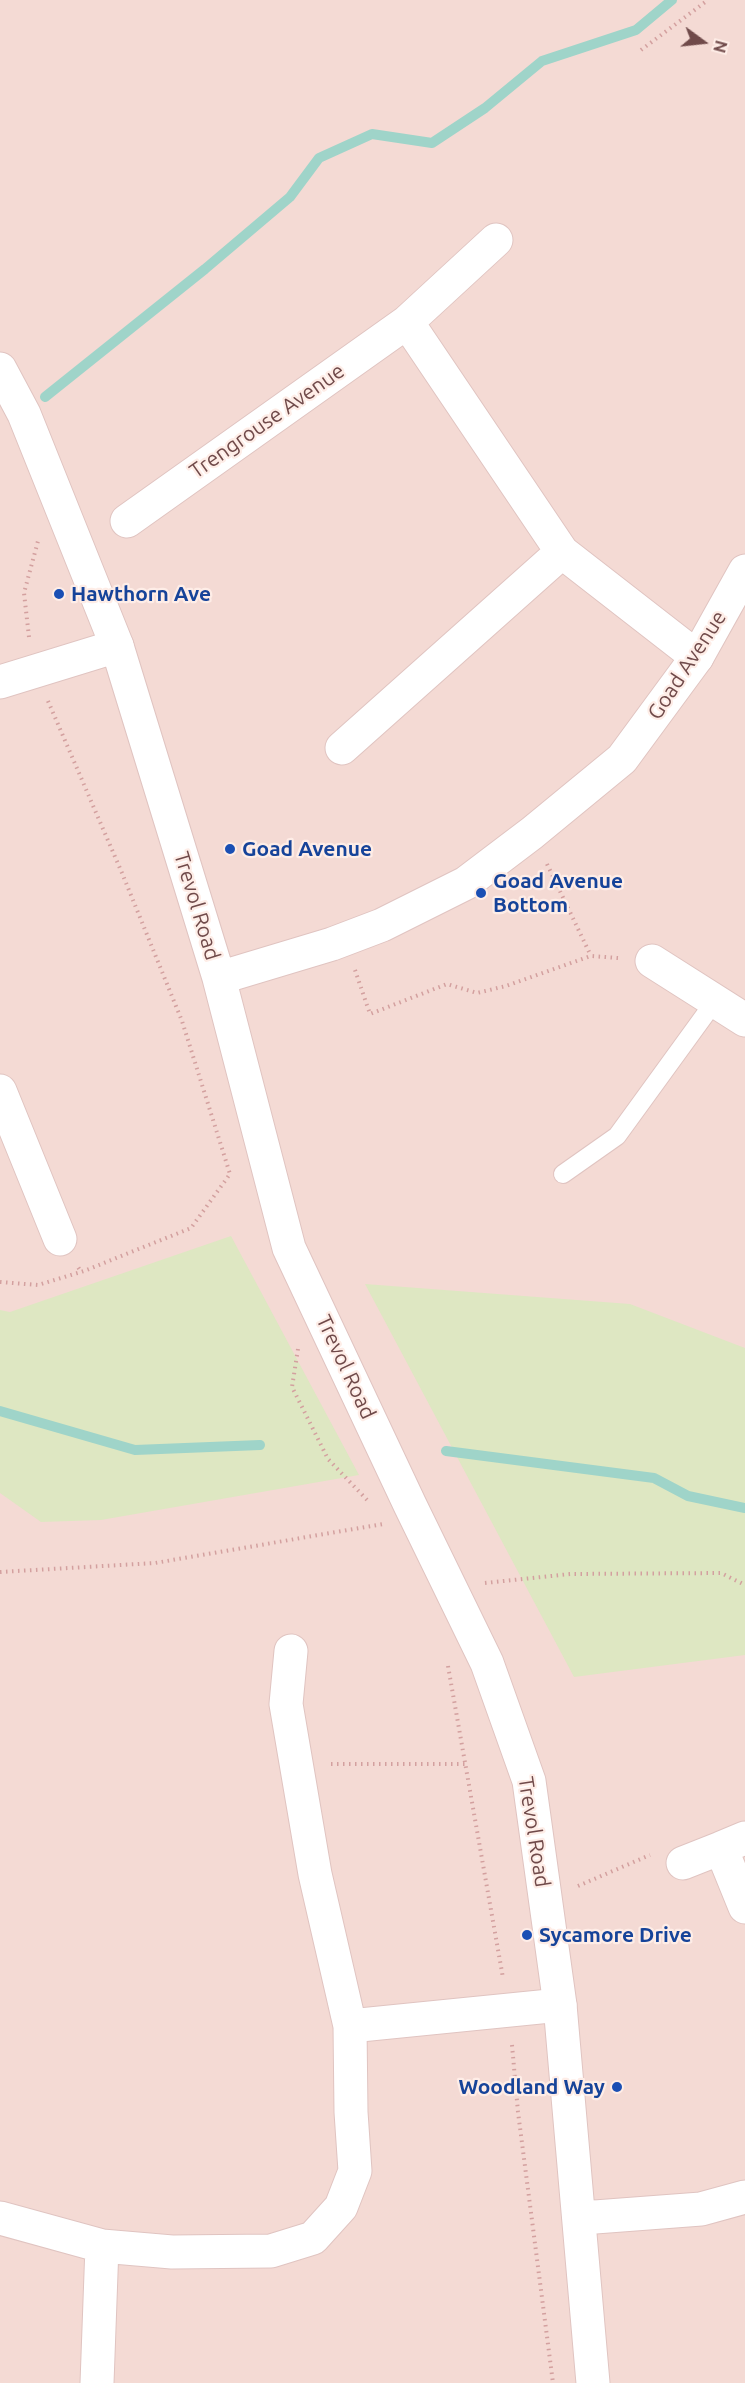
<!DOCTYPE html>
<style>
body{margin:0}
#map{position:relative;width:745px;height:2383px;overflow:hidden;background:#fbe8e2;font-family:Ubuntu,sans-serif}
canvas{display:block}
.north{position:absolute;left:673px;top:12px;width:60px;height:60px;-webkit-text-stroke:4px #feede7;paint-order:stroke;rotate:105deg;font-size:16px;font-weight:700;line-height:24px;text-align:center;color:#704a4a}
.north::after{content:'';display:block;margin:auto;width:21px;height:27px;background:#704a4a;clip-path:polygon(50% 0,100% 100%,50% 72%,0 100%)}
</style>
<div id="map">
<canvas width="745" height="2383"></canvas>
<div class="north">N</div>
</div>
<script>
const ctx = document.querySelector('canvas').getContext('2d');
ctx.lineJoin = 'round';
function fill(path, color) {
  ctx.fillStyle = color;
  ctx.fill(path, 'evenodd');
}
function stroke(path, color, width, dash) {
  ctx.strokeStyle = color;
  ctx.lineWidth = width;
  ctx.lineCap = dash ? 'butt' : 'round';
  ctx.setLineDash(dash || []);
  ctx.stroke(path);
}
function write(font, color, halo, rows, align = 'center') {
  ctx.font = font + ' Ubuntu,sans-serif';
  ctx.lineWidth = 4.5;
  ctx.setLineDash([]);
  ctx.textBaseline = 'middle';
  ctx.strokeStyle = halo;
  ctx.fillStyle = color;
  for (const [text, x, y, turn = 0] of rows) {
    ctx.save();
    ctx.translate(x, y);
    ctx.rotate((+turn || 0) * Math.PI / 180);
    ctx.textAlign = isNaN(turn) ? turn : align;
    if (halo) ctx.strokeText(text, 0, 0);
    ctx.fillText(text, 0, 0);
    ctx.restore();
  }
}
const residential = new Path2D(`
 M 0,0 L 745,0 L 745,2383 L 0,2383 Z`);
const green = new Path2D(`
 M 231,1236 L 359,1475 L 101,1520 L 41,1522 L 0,1493 L 0,1310 L 10,1312 Z
 M 365,1284 L 630,1304 L 745,1348 L 745,1655 L 574,1677 Z`);
const stream = new Path2D(`
 M 45,397 L 205,269 L 290,197 L 319,158 L 372,134 L 432,143 L 485,108 L 542,61 L 636,30 L 672,0
 M 0,1411 L 135,1450 L 260,1445
 M 446,1451 L 654,1478 L 688,1496 L 745,1508`);
const path = new Path2D(`
 M 641,50 L 708,0
 M 29,637 L 24,593 L 38,541
 M 48,701 L 122,873 L 182,1021 L 230,1174 L 191,1228 L 84,1271 L 81,1272 L 78,1267
 M 547,864 L 591,956
 M 355,970 L 370,1014 L 447,984 L 477,993 L 506,986 L 591,956 L 618,958
 M 0,1282 L 38,1285 L 81,1272
 M 298,1349 L 292,1387 L 328,1459 L 369,1502
 M 0,1572 L 155,1563 L 383,1524
 M 485,1583 L 570,1574 L 721,1573 L 745,1585
 M 448,1666 L 503,1978
 M 331,1764 L 465,1764
 M 578,1886 L 650,1855
 M 512,2045 L 518,2112 L 553,2383`);
const service = new Path2D(`
 M 563,1174 L 617,1136 L 715,1001`);
const minor = new Path2D(`
 M 407,322 L 562,552 L 697,657
 M 127,521 L 407,322 L 496,240
 M 0,682 L 117,646
 M 342,748 L 562,552
 M 652,961 L 745,1020
 M 0,1091 L 60,1239
 M 745,1838 L 721,1848 L 745,1907
 M 683,1863 L 721,1848
 M 350,2026 L 560,2005
 M 579,2216 L 595,2217 L 701,2209 L 745,2197
 M 0,2218 L 102,2246 L 172,2252 L 271,2251 L 313,2238 L 341,2207 L 355,2171 L 351,2112 L 350,2026 L 315,1874 L 286,1704 L 291,1651
 M 97,2383 L 102,2246`);
const tertiary = new Path2D(`
 M 0,369 L 24,414 L 117,646 L 219,978 L 289,1248 L 410,1505 L 487,1663 L 529,1781 L 560,2005 L 593,2383
 M 219,978 L 332,944 L 382,925 L 466,883 L 532,833 L 622,759 L 697,657 L 745,571`);
const markers = [
 [59,594,6,"#1a4fb4"],
 [230,849,6,"#1a4fb4"],
 [481,893,6,"#1a4fb4"],
 [527,1935,6,"#1a4fb4"],
 [617,2087,6,"#1a4fb4"]
];
const streetNames = [
 ["Trengrouse Avenue",267,421,-35],
 ["Goad Avenue",687,665,-57],
 ["Trevol Road",197,906,73],
 ["Trevol Road",346,1367,65],
 ["Trevol Road",534,1832,81]
];
const transitNames = [
 ["Hawthorn Ave",71,594],
 ["Goad Avenue",242,849],
 ["Goad Avenue",493,881],
 ["Bottom",493,905],
 ["Sycamore Drive",539,1935],
 ["Woodland Way",605,2087,"right"]
];
fill(residential, '#f4dad4');
fill(green, '#dee7c2');
stroke(stream, '#9fd4c9', 10);
stroke(service, '#e0c4c1', 20);
stroke(minor, '#e0c4c1', 35);
stroke(tertiary, '#e0c4c1', 35);
stroke(path, '#d3a09f', 4, [1.5, 4.5]);
stroke(service, '#fff', 18);
stroke(minor, '#fff', 33);
stroke(tertiary, '#fff', 33);
for (const [x, y, r, color] of markers) {
  const dot = new Path2D();
  dot.arc(x, y, r, 0, 2 * Math.PI);
  ctx.fillStyle = color;
  ctx.fill(dot);
  stroke(dot, '#feede7', 2);
}
write('21px', '#704a4a', '#feede7', streetNames);
write('bold 21px', '#164399', '#feede7', transitNames, 'left');
</script>
